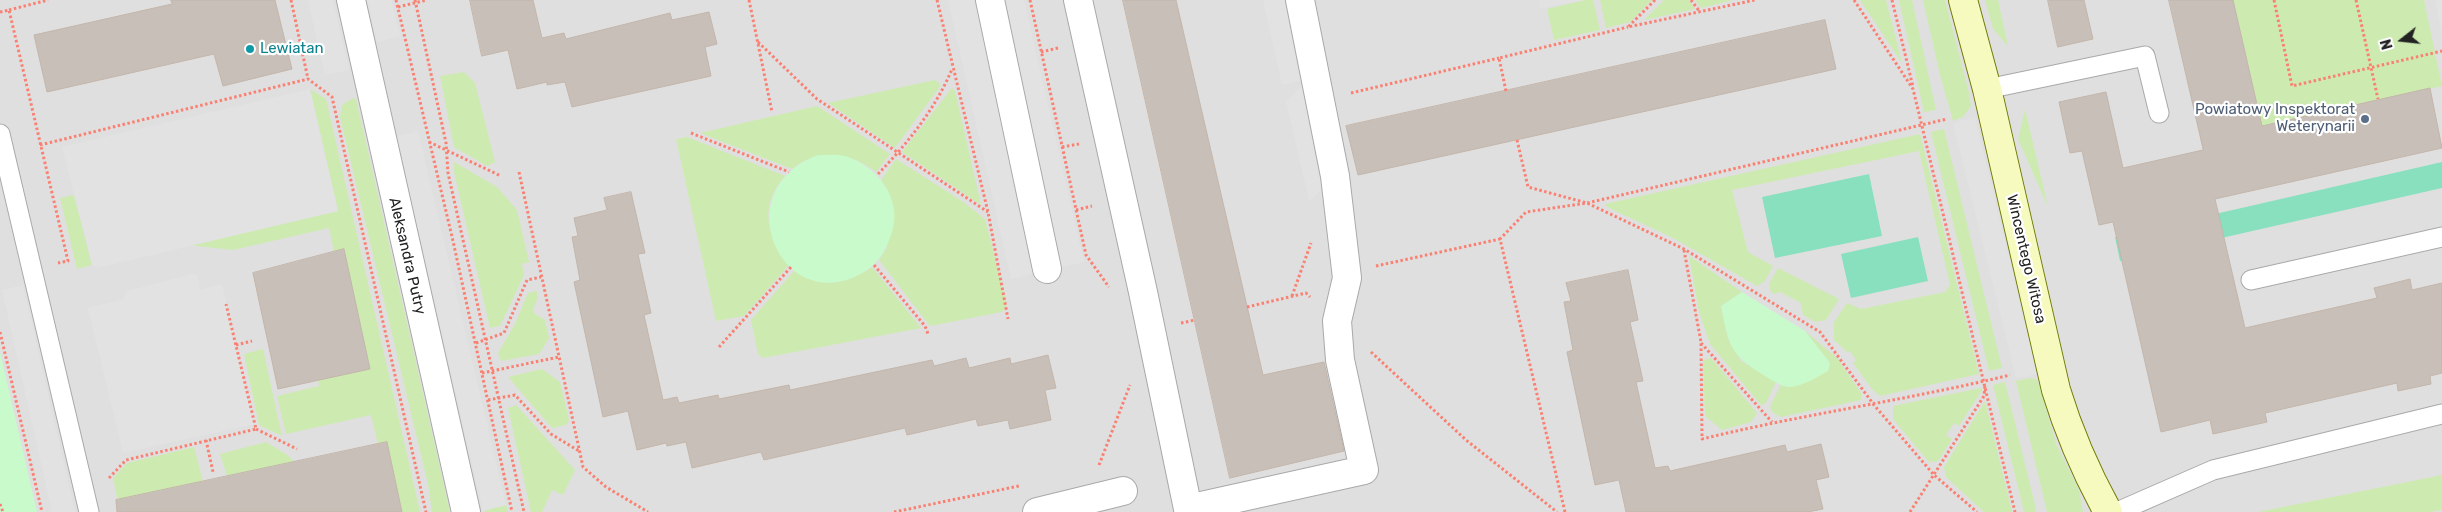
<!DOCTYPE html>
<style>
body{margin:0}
#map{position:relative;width:2442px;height:512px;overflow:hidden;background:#f2efe9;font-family:Rubik,sans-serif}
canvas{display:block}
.north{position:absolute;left:2377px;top:15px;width:50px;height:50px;-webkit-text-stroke:4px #fff;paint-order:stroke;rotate:254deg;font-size:14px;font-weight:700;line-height:20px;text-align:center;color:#222}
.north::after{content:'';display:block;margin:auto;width:18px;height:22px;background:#222;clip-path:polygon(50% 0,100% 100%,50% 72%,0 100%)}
</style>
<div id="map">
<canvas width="2442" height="512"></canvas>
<div class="north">N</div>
</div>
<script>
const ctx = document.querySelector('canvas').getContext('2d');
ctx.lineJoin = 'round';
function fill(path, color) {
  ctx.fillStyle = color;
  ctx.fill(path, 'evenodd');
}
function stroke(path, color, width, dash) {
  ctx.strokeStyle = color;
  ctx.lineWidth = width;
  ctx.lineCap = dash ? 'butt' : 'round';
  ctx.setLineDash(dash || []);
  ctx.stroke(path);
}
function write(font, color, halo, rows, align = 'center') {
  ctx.font = font + ' Rubik,sans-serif';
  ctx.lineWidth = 4.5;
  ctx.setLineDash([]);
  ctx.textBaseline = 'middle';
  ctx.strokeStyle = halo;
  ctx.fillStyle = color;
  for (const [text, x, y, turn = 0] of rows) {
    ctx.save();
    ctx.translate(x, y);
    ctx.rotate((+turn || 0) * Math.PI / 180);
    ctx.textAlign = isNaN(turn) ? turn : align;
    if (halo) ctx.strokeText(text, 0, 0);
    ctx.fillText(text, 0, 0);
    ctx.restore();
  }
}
const residential = new Path2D(`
 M 0,0 L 2442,0 L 2442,512 L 0,512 Z`);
const grass = new Path2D(`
 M 1585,0 L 1593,0 L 1600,30 L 1554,40 L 1547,9 Z
 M 1600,0 L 1652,0 L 1630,22 L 1606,28 Z
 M 1664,0 L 1689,0 L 1695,9 L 1644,20 Z
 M 1695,0 L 1733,0 L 1701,8 Z
 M 1860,0 L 1886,0 L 1902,63 Z
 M 1899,0 L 1912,0 L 1936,110 L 1924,112 Z
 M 1923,0 L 1945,0 L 1969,93 L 1971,106 L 1963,117 L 1953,121 L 1940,75 Z
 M 1985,0 L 1998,0 L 2008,46 L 1993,29 Z
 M 2233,0 L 2424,0 L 2442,86 L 2262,126 Z
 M 464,72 L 475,83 L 495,162 L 487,166 L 454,147 L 440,76 Z
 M 935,80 L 941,85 L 895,148 L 828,103 Z
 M 952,88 L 955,91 L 981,205 L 902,152 Z
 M 310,89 L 326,99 L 420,512 L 402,512 L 378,444 L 371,415 L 286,434 L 277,396 L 319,386 L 318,380 L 370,369 L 344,250 L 334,252 L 329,228 L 233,250 L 188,245 L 338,211 Z
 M 353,98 L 356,99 L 450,512 L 432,512 L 428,484 L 340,117 L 342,105 Z
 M 817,106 L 890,154 L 876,172 C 852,152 816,148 792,169 L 700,133 Z
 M 2025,109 L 2048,207 L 2018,139 Z
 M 1944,129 L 2002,368 L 1989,371 L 1931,132 Z
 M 1920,134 L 1979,374 L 1880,396 L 1872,389 L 1853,363 L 1856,360 L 1850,351 L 1847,352 L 1834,340 L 1834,322 L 1847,303 L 1861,309 L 1945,292 L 1950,285 L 1919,151 L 1732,190 L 1748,252 L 1773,266 L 1765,281 L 1757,286 L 1673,238 L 1607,207 L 1605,204 Z
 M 687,137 L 785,176 C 758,205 767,237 789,265 L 744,316 L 716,321 L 676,139 Z
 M 896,159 L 962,201 L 985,219 L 1007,305 L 1002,312 L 930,326 L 879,260 L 887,248 L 888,190 L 881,180 Z
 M 454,162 L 497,187 L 517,210 L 529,262 L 522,264 L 524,275 L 500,326 L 490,328 L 454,172 Z
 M 74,195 L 92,265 L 77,269 L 60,198 Z
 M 1689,256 L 1742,292 L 1721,306 L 1728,339 L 1741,361 L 1776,382 L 1766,403 L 1761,405 L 1710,344 L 1699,312 Z
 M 872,267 L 921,328 L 763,358 L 758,354 L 751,320 L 795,270 C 820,290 848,284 872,267 Z
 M 1778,268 L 1839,299 L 1826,320 L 1815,322 L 1803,315 L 1801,303 L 1780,292 L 1774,294 L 1771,292 L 1769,284 Z
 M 537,291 L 538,298 L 533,309 L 534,313 L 545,320 L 549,338 L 539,354 L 501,361 L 498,353 L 515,324 L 528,293 Z
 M 1805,331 L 1837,358 L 1861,393 L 1861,400 L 1781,417 L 1772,412 L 1770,406 L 1781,385 C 1801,389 1815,376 1830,363 Z
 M 263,349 L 282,436 L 259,425 L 244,354 Z
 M 1711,358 L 1757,413 L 1751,422 L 1722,430 L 1705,416 L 1703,360 Z
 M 542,369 L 560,382 L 569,420 L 566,425 L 552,428 L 508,377 Z
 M 2030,378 L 2036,379 L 2039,384 L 2056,444 L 2079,490 L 2083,512 L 2047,512 L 2016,381 Z
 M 2005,382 L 2035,505 L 2036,512 L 2024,512 L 1993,385 Z
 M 1981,388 L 1982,390 L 1959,426 L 1954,423 L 1946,435 L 1952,439 L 1938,461 L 1929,462 L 1893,419 L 1893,406 Z
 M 1985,401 L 2012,512 L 1984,512 L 1946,477 L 1944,467 Z
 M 516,405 L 575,470 L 563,495 L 552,490 L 542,512 L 531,512 L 508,408 Z
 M 266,442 L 286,454 L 295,462 L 227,476 L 220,454 Z
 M 194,447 L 203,482 L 135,496 L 120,512 L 113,478 L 127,463 Z
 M 2442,475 L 2442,510 L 2430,512 L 2258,512 Z
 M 506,505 L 508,512 L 485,512 L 485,510 Z`);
const park = new Path2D(`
 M 818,155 C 827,155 837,154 845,156 C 878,166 904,200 891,235 C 884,256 874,269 852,278 C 777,308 728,188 818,155 Z
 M 1742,292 L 1805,331 L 1830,363 L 1828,371 C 1817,377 1803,386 1790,387 C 1781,387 1772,380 1765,376 C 1729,354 1729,346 1721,306 Z
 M 0,352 L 37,512 L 0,512 Z`);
const pitch = new Path2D(`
 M 2442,162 L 2442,188 L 2120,261 L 2115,237 Z
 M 1869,174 L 1882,236 L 1775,258 L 1762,197 Z
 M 1918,237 L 1928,281 L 1851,298 L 1841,254 Z`);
const parking = new Path2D(`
 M 308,0 L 333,0 L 349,70 L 325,75 Z
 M 367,0 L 391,0 L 400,36 L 377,42 Z
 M 948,0 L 1024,0 L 1084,262 L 1011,279 Z
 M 1263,0 L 1289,0 L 1307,79 L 1282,85 Z
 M 1539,0 L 1585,0 L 1540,9 Z
 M 2435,0 L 2442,0 L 2442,35 Z
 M 1307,81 L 1328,185 L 1309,201 L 1286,101 Z
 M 310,89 L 338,211 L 97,268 L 92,265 L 62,147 Z
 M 1975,117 L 2037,374 L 2016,378 L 1953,123 Z
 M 418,131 L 506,505 L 483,511 L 396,137 Z
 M 192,274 L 198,275 L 200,290 L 222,284 L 255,424 L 123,453 L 88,308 L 123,299 L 127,291 Z
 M 23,285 L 75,512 L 52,512 L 2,290 Z`);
const building = new Path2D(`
 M 171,0 L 275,0 L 292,69 L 223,86 L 214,54 L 47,92 L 34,35 L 172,4 Z
 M 470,0 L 533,0 L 542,38 L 564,33 L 566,39 L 670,13 L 672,20 L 709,12 L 717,44 L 705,47 L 711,76 L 572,107 L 565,82 L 547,85 L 547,82 L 517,89 L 508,50 L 482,56 Z
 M 1123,0 L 1176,0 L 1263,375 L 1324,362 L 1344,451 L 1230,478 Z
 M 2048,0 L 2084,0 L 2093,39 L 2058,47 Z
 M 2169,0 L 2233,0 L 2262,126 L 2430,88 L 2442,148 L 2215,199 L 2245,328 L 2377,298 L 2374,288 L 2410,279 L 2412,290 L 2442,283 L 2442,373 L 2430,376 L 2431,384 L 2398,391 L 2397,383 L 2265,413 L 2267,422 L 2213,434 L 2210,420 L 2161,432 L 2113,222 L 2099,225 L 2082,151 L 2070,153 L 2059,102 L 2106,92 L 2123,168 L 2203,150 Z
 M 1825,20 L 1836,69 L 1358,175 L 1346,126 Z
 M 631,192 L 645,253 L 638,254 L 651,313 L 644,315 L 663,400 L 677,397 L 679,403 L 718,395 L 719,399 L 789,385 L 790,390 L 932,360 L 934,366 L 966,358 L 969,368 L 1010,358 L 1011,364 L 1048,355 L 1056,388 L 1045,390 L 1051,420 L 1010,429 L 1008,420 L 978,426 L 976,419 L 907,435 L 905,428 L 764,460 L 761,452 L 692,468 L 686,442 L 667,446 L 666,443 L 637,450 L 628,411 L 603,417 L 574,282 L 580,280 L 572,237 L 578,236 L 574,218 L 607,210 L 604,198 Z
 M 344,249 L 370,369 L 278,389 L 253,273 Z
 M 1628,270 L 1638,320 L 1630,322 L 1643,381 L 1636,382 L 1655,468 L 1668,466 L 1670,471 L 1785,445 L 1787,452 L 1821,444 L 1829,477 L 1816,480 L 1823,509 L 1808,512 L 1626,512 L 1619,480 L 1595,485 L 1567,352 L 1573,350 L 1564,302 L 1571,301 L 1566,283 Z
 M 387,442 L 402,512 L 117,512 L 116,500 Z`);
const path = new Path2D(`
 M 291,0 L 308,79
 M 396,0 L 453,241 L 512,512
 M 415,0 L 446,143 L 448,173 L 524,512
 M 749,0 L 772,112
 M 937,0 L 988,212 L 1008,319
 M 1030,0 L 1086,255 L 1109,287
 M 1655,0 L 1628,27 L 1755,0
 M 1691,0 L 1700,12
 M 1854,0 L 1913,89 L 2015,512
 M 1892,0 L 1913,87
 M 2274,0 L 2292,86 L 2442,51
 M 2356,0 L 2378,99
 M 398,7 L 427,0
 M 9,10 L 48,0
 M 0,12 L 9,10 L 68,261 L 58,263
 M 758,42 L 817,99 L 988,212
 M 1041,52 L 1058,48
 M 1506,91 L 1499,58 L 1628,27
 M 1351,93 L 1499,58
 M 691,133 L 789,172
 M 1517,140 L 1528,187 L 1587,203 L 1684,249 L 1820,332 L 1874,405 L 1934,475 L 1977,512
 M 429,142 L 501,176
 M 40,145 L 308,79 L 332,97 L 426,512
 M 1062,147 L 1079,144
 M 519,172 L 583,467 L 606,487 L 648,512
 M 878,174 C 907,144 936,108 952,69
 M 1076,210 L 1092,206
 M 1684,250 L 1701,342 L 1702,439 C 1804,414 1908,400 2010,375
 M 874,265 L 925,326 L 928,334
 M 1376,266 L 1500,239
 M 1292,296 L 1311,243
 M 1247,307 L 1306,293 L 1310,297
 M 1181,323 L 1195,320
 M 0,332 L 42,512
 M 476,343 L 504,333 L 527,280 L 541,277
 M 1701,343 L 1772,422
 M 236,345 L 252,341
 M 719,347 L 791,267
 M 1371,352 L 1466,440 L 1557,512
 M 482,373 L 559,357
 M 488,400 L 515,395 L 551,434 L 579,451
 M 256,429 L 297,449
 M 206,440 L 213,472
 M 1099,465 L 1130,385
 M 109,478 L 126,460 L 256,429 L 226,304
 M 0,504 L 3,512
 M 894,512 L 1019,486
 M 1565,512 L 1500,239 L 1526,212 L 1587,203 L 1947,119
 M 1910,512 L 1984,396 L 1985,385`);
const lane = new Path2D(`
 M 1987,89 L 2145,56 L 2159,113
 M 0,134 L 89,512
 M 2251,280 L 2442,237
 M 2117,512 L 2213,470 L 2442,414`);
const street = new Path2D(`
 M 351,0 L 466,512
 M 990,0 L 1047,269
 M 1078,0 L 1143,292 L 1188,509 L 1364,470 L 1340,360 L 1337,321 L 1347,278 L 1335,176 L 1300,0
 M 1037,512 L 1123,491`);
const secondary = new Path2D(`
 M 1963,0 L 1987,89 L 2056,390 C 2069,433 2086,472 2108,512`);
const markers = [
 [250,49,5,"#0f9aa8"],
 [2365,119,5,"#5c6f8a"]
];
const cultureNames = [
 ["Lewiatan",260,49]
];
const serviceNames = [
 ["Powiatowy Inspektorat",2355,110],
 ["Weterynarii",2355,127]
];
const streetNames = [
 ["Aleksandra Putry",407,256,77],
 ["Wincentego Witosa",2026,259,77]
];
fill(residential, '#e0dfdf');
fill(grass, '#cdebb0');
fill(park, '#c8facc');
fill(pitch, '#88e0be');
fill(parking, '#e2e2e2');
fill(building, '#c7bfb8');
stroke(building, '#c4b6ab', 1);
stroke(lane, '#a9a9a9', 21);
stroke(street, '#a9a9a9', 30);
stroke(secondary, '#707d05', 30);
stroke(path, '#fa8072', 3, [2.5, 2.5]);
stroke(lane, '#fff', 19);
stroke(street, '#fff', 28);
stroke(secondary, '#f7fabf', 28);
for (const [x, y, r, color] of markers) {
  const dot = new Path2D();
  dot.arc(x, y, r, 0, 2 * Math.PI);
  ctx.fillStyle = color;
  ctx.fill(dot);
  stroke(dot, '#fff', 2);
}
write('15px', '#0d838f', '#fff', cultureNames, 'left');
write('15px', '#4e5e75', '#fff', serviceNames, 'right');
write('15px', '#222', '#fff', streetNames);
</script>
